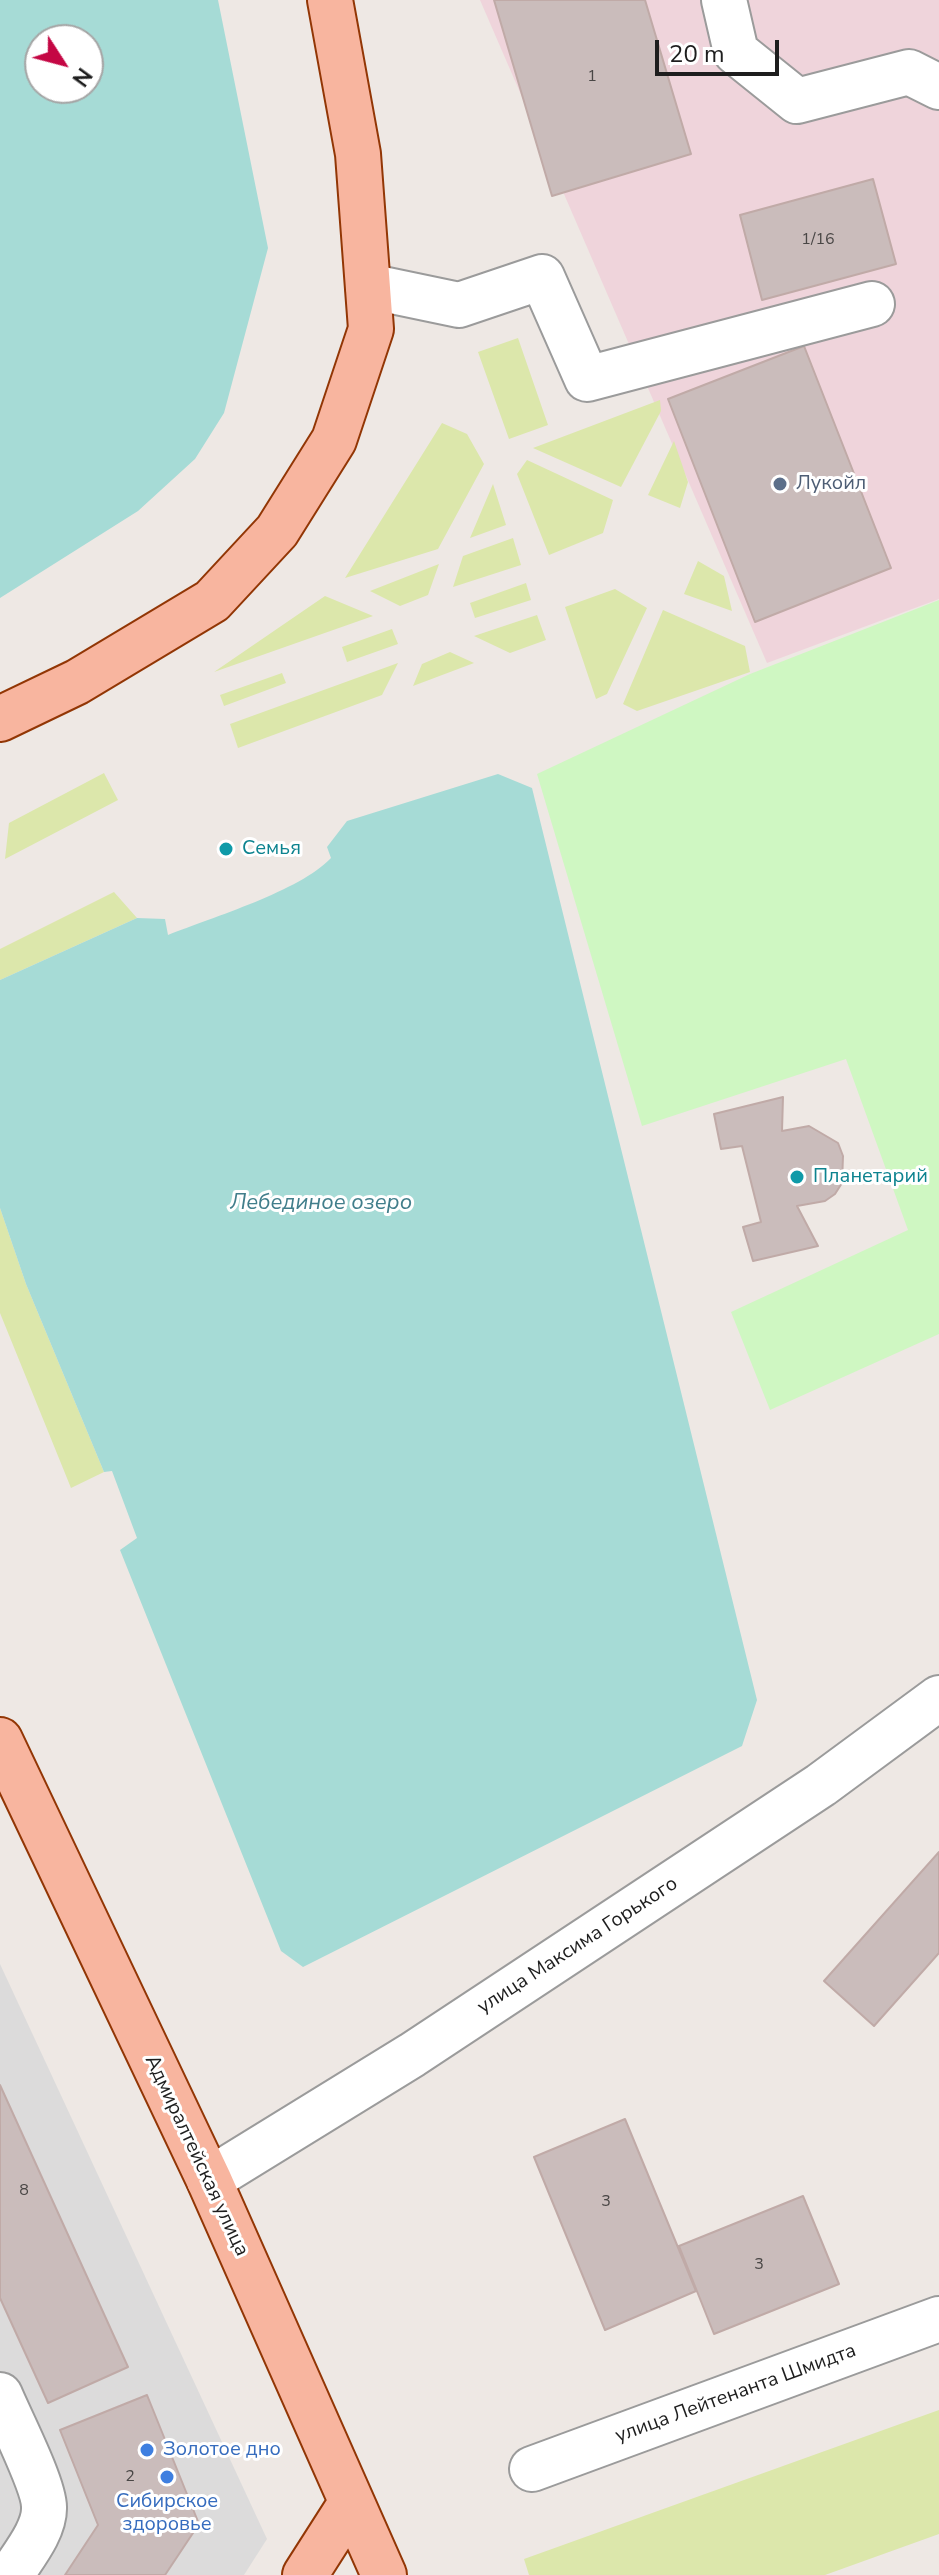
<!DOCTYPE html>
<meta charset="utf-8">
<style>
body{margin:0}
#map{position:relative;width:939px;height:2575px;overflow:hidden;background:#eee8e4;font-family:"Nunito Sans",sans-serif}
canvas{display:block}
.north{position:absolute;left:24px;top:24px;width:80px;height:80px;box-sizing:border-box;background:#fff;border:2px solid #a5a5a5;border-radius:50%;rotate:126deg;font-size:22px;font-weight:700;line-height:32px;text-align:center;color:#1e1e1e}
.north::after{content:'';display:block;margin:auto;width:28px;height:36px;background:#c40744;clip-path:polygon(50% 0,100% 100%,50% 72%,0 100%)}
.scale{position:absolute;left:655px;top:40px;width:124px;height:36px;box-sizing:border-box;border:4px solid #1e1e1e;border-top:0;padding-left:10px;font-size:24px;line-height:28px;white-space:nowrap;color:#1e1e1e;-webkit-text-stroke:6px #fff;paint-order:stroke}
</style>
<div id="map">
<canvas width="939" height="2575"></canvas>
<div class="north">N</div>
<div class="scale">20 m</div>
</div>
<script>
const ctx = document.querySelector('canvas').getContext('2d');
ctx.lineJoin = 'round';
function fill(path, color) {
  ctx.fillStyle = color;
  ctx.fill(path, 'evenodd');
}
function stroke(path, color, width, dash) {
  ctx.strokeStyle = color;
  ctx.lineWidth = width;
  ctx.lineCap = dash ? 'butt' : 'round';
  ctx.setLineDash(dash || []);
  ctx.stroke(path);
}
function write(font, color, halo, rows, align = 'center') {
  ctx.font = font + ' "Nunito Sans",sans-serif';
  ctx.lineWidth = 6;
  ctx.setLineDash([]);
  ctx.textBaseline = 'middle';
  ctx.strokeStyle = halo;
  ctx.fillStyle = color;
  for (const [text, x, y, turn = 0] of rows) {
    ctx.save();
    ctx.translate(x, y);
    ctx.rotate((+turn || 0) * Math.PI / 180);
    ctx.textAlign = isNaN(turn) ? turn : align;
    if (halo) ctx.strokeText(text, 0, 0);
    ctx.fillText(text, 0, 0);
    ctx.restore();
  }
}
const residential = new Path2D(`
 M 0,1964 L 267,2539 L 244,2575 L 0,2575 Z`);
const commercial = new Path2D(`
 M 480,0 L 939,0 L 939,599 L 767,663 Z`);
const grass = new Path2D(`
 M 518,338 L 548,425 L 509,439 L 478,352 Z
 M 660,400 L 661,411 L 621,487 L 533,448 Z
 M 442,423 L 467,434 L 484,464 L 438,549 L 345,578 Z
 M 674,441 L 688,482 L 680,508 L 648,495 Z
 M 527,460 L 613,500 L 603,533 L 549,555 L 517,474 Z
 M 493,484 L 506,525 L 470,538 Z
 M 513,538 L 521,565 L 453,587 L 463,556 Z
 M 698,561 L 724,576 L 732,611 L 684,594 Z
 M 439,564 L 428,595 L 400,606 L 370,591 Z
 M 526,583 L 531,600 L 475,618 L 470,603 Z
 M 615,589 L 647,608 L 607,694 L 596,699 L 565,607 Z
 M 325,596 L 373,616 L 214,672 Z
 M 663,610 L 745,646 L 750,672 L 637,711 L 623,704 Z
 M 537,615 L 546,640 L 510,653 L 474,636 Z
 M 392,629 L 398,644 L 347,662 L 342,647 Z
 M 450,652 L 474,663 L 413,686 L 422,664 Z
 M 398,663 L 382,695 L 238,748 L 230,724 Z
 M 282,673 L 286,683 L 224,706 L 220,695 Z
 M 104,773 L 118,800 L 5,859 L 9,823 Z
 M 114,892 L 137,918 L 0,980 L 0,949 Z
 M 0,1208 L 26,1284 L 104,1472 L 71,1488 L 0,1313 Z
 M 939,2410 L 939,2534 L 825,2575 L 529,2575 L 524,2559 Z`);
const park = new Path2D(`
 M 939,600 L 939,1334 L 770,1410 L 731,1312 L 908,1230 L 846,1059 L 642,1126 L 537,774 L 750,674 Z`);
const water = new Path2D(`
 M 0,0 L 218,0 L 268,248 L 224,413 L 195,459 L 138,511 L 0,598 ZM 88,40 L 88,88 L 40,88 L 40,40 Z
 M 498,774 L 532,788 L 757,1700 L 742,1746 L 303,1967 L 281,1951 L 120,1550 L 137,1538 L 112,1471 L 104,1472 L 26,1284 L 0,1208 L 0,980 L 137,918 L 165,919 L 168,935 C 213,917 300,891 331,858 L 327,847 L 347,821 Z`);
const building = new Path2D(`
 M 494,0 L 645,0 L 691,154 L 552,196 Z
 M 873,179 L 896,264 L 762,300 L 740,215 Z
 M 804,346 L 891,568 L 755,622 L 668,399 Z
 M 783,1097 L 782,1131 L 809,1126 L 838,1143 L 843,1156 L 842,1183 L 835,1194 L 825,1201 L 797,1206 L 818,1246 L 753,1261 L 743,1227 L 761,1222 L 742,1146 L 721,1149 L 714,1114 Z
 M 939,1852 L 939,1953 L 874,2026 L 824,1981 Z
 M 0,2085 L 128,2367 L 48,2403 L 0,2298 Z
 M 625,2119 L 696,2291 L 605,2330 L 534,2157 Z
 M 803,2196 L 839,2284 L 714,2334 L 679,2246 Z
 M 147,2395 L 199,2524 L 165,2575 L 65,2575 L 98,2525 L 60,2430 Z`);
const minor = new Path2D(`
 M 724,0 L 736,52 L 797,101 L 909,72 L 939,87
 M 368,286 L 459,305 L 542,277 L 587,379 L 872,304
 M 209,2180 L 412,2055 L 821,1785 L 939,1698
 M 0,2395 C 10,2419 44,2485 44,2507 C 45,2530 23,2556 11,2575
 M 532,2469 L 939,2319`);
const major = new Path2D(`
 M 0,719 L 77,682 L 212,601 L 277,531 L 334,440 L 371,329 L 358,154 L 330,0
 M 0,1740 L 209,2180 L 384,2575
 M 305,2575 L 351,2503`);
const markers = [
 [780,484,8,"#5c6f8a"],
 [226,849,8,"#0f9aa8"],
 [797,1177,8,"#0f9aa8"],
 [147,2450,8,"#3f7fe0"],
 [167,2477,8,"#3f7fe0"]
];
const numberNames = [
 ["1",592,77],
 ["1/16",818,240],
 ["8",24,2191],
 ["3",606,2202],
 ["3",759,2265],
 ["2",130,2477]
];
const serviceNames = [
 ["Лукойл",796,484]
];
const cultureNames = [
 ["Семья",242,849],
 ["Планетарий",813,1177]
];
const streetNames = [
 ["улица Максима Горького",578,1946,-33],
 ["Адмиралтейская улица",196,2156,65],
 ["улица Лейтенанта Шмидта",736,2394,-20]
];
const shopNames = [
 ["Золотое дно",163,2450],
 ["Сибирское",167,2502,"center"],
 ["здоровье",167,2525,"center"]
];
const waterNames = [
 ["Лебединое озеро",321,1204]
];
fill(residential, '#dcdbdb');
fill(commercial, '#efd4db');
fill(grass, '#dce7ab');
fill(park, '#cff7c2');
fill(water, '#a6dbd6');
fill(building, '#cabcbb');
stroke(building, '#c0aaa7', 2);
stroke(minor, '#9b9b9b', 48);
stroke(major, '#923605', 48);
stroke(minor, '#fff', 44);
stroke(major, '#f8b59f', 44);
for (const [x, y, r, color] of markers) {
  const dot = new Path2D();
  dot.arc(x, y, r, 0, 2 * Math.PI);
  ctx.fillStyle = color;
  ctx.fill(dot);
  stroke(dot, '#fff', 3);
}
write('16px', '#494645', null, numberNames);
write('20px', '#4e5e75', '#fff', serviceNames, 'left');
write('20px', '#0d838f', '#fff', cultureNames, 'left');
write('20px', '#1e1e1e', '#fff', streetNames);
write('20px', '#366cbe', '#fff', shopNames, 'left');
write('italic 22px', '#417e8b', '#fff', waterNames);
</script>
